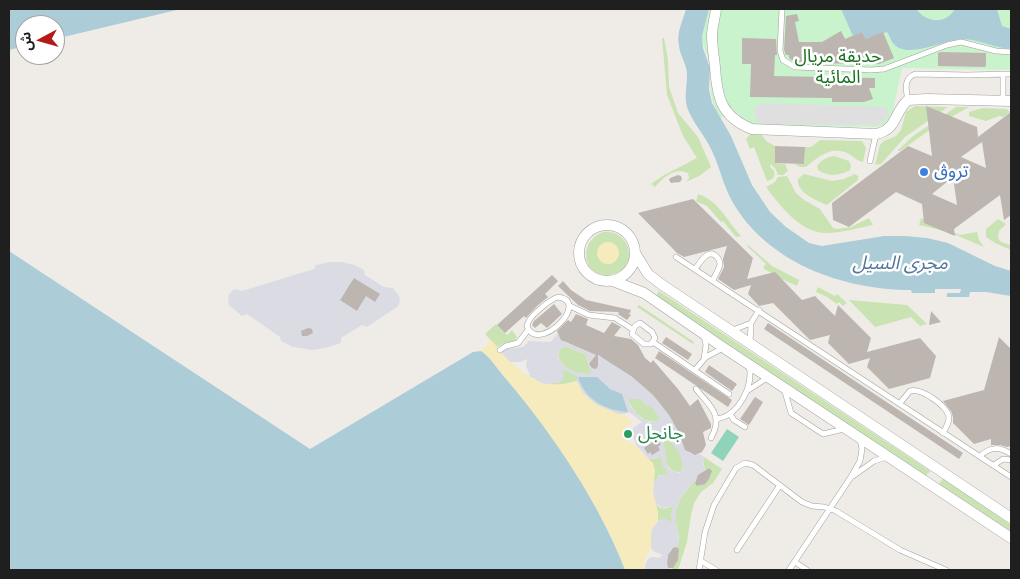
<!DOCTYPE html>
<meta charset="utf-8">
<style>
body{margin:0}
#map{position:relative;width:1020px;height:579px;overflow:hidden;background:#efece7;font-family:Raleway,"Noto Sans Arabic",sans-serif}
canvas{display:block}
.frame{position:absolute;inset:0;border:10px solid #1f1f1f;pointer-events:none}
.north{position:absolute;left:15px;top:15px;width:50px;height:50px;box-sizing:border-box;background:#fff;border:1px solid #a5a5a5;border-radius:50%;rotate:264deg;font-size:14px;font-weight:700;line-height:20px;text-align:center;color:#1f1f1f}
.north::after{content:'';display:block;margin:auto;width:18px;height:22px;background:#b61a18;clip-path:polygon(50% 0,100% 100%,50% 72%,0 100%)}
</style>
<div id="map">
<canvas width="1020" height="579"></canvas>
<div class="frame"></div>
<div class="north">ش</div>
</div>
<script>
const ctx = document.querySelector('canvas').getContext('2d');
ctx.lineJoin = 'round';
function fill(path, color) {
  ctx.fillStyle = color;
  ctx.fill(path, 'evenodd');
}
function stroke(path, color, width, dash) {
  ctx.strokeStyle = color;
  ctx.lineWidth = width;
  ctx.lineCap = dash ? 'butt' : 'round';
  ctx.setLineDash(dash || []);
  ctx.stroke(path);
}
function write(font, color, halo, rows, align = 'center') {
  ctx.font = font + ' Raleway,"Noto Sans Arabic",sans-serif';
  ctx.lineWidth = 5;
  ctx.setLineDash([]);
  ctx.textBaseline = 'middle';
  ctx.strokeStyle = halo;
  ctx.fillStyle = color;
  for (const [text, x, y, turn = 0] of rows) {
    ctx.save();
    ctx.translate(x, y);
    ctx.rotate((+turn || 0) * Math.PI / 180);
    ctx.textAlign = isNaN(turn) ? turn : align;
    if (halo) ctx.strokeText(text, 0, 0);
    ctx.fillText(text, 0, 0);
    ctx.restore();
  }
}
const grass = new Path2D(`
 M 662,38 L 664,38 L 668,60 L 669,87 L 678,113 L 698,137 L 711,167 L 699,176 L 686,182 L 689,178 L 688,173 C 674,167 664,177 655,187 L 651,184 L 664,175 L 697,158 L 683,136 L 667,95 Z
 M 915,106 L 948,107 L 905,137 L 881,164 L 875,165 L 880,145 L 884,141 L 896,136 L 901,130 L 906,112 Z
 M 956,107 L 969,107 L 937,125 L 900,151 L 897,151 L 913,136 Z
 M 982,108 L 1006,109 L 1010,112 L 1004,117 L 999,116 L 986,121 L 969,116 L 969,112 Z
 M 751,133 L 756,135 L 762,135 L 766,141 L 775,146 L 775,163 L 785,164 L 788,171 L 783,175 L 778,175 L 775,168 L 771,164 L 770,167 L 774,171 C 775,177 773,180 767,181 L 754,147 L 750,149 L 746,139 Z
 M 820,140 L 862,141 L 866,148 L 863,162 C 857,161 854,157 849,154 C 832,145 819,156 806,167 L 800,167 L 794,164 L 804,164 L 805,147 L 811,147 Z
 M 834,156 L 849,161 L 851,166 L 850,170 C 840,176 828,177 818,170 L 817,166 C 821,160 827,157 834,156 Z
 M 804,174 L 832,181 L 844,179 L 855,174 L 858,176 L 858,180 L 827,205 C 817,201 796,192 798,179 Z
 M 787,176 L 796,193 L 804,200 L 820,209 L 833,228 L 837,229 L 851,227 L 869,218 L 873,225 C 858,228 842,233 826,233 C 801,233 780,206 766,187 L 775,182 L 778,177 Z
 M 698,194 C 718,200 728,222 741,236 L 736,237 L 723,221 L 721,222 L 707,206 L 696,201 Z
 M 921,218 L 960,235 L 977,232 L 979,240 L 984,247 L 949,232 L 919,225 Z
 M 998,219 L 1006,224 L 999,231 L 998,238 L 1001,242 L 1010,245 L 1011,250 L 995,243 L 986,237 L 986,229 Z
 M 603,232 C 630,229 640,266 614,274 C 587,283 573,244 603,232 ZM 606,242 L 613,244 L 618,250 L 616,260 L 609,264 Z
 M 748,245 L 772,266 L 799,280 L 797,286 L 779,278 L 763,268 L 766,264 L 747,246 Z
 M 818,287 L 835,296 L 837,294 L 847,303 L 843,306 L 839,302 L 837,304 L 827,297 L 816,292 Z
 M 659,291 L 930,471 L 926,476 L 656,296 Z
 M 849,300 L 907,305 L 927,324 L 920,326 L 911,317 L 875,327 Z
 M 639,305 L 694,342 L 693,344 L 637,307 Z
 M 496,324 L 507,335 L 512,330 L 517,337 L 515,341 L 504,343 L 497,347 L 485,334 Z
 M 565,346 L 587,355 L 588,363 L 592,374 C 579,375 561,370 558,355 L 560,349 Z
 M 563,369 L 578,376 L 577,381 L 561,385 L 547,384 L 560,382 Z
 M 627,399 L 641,399 L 643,402 L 653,408 L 661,420 C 645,426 634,412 627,399 Z
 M 663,436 C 675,444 688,457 681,472 C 663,474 663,448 663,436 Z
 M 661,456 L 662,461 L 669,475 L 659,475 L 653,486 C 655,476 655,467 648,458 L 656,459 Z
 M 704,457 L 722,469 L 713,483 L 701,492 L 694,503 L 691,515 L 687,542 L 678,570 L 671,570 L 676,563 L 679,554 L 677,548 L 679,538 L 676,523 L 676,509 L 680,499 L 695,479 L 696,485 L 699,486 C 706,483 712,477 711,470 L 709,468 L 705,470 L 703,461 Z
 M 943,478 L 1011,525 L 1011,532 L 939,484 Z
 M 655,502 C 660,511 666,509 674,505 L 671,514 L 673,523 L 664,519 L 658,521 L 658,513 Z`);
const sand = new Path2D(`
 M597 253a11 11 0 1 1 22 0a11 11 0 1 1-22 0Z
 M 491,340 C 506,357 525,380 549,384 C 559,386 568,383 577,381 C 580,388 585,396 591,400 C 601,407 629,414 633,423 L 624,427 L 622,437 L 626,441 L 636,445 L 640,451 L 653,463 L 655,470 L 653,490 L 658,513 L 658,521 L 652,529 L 651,537 L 651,548 L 644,562 L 645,570 L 625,570 C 600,504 557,444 513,389 C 504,377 494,360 481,351 Z`);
const park = new Path2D(`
 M 709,9 L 1011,9 L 1011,70 L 902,68 L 892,116 L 885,124 L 877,127 L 758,125 L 744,120 L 731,108 L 721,118 C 706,97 713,84 709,62 C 707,52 702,45 702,35 C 703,26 707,18 709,9 Z`);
const pitch = new Path2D(`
 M 727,429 L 739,437 L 723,461 L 711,453 Z`);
const parking = new Path2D(`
 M 765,103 L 886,107 L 889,113 L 885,120 L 875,125 L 763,124 L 757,121 L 754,112 L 756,106 Z`);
const plaza = new Path2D(`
 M 330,262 L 342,262 L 354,265 L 364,270 L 365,275 L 384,287 L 393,288 L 399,296 L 400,302 L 397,307 L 367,327 L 362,325 L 341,338 L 341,343 L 325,348 L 312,350 L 293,347 L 281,341 L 280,337 L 247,314 L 242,316 L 231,307 L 228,303 L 229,294 L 234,289 L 242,291 L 314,269 L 316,265 ZM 354,278 L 379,294 L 375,302 L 350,286 ZM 345,292 L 362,303 L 357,311 L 340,299 Z
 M 558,333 L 564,342 L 603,358 L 631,376 L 653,395 L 669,415 L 679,433 L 685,450 L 691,454 L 700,454 L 704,457 L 703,463 L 705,470 L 687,489 L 680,499 L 676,509 L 676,522 L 679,542 L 677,548 L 671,550 L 667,558 L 667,566 L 671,570 L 646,570 L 645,567 L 646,562 L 649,558 L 654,557 L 659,558 L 663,555 L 655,552 L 651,548 L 651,537 L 652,529 L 658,521 L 661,519 L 667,519 L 672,522 L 671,514 L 673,506 L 662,508 L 655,502 L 653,490 L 655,480 L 660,475 L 668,474 L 663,466 L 661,456 L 656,459 L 648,458 L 636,445 L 633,436 L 633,428 L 642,422 L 629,412 L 625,414 L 619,414 L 597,405 L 583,393 L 577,382 L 577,376 L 563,369 L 564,378 L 560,382 L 547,384 L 542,383 L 529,376 L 530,374 L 526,367 L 527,359 L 521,362 L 510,362 L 501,352 L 506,349 L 523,347 L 529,341 L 551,342 ZM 565,346 L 587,355 L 591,374 L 574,372 L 563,365 L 558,358 L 558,353 L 560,349 ZM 627,399 L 640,399 L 645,405 L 653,408 L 661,420 L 650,422 L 641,418 L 630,406 ZM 663,436 L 671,442 L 679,452 L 683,465 L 682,471 L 680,473 L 670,470 L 667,465 Z`);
const water = new Path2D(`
 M 9,9 L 181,9 L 55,39 L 55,25 L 25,25 L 25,46 L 9,50 Z
 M 686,9 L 709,9 L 702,36 L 703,48 L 710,68 L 709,90 L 712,103 L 731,136 L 752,185 L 770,212 L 786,227 L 809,243 L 822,246 L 884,236 L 905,236 L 927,238 L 948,243 L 995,266 L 1011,271 L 1011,296 L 986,292 L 970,292 L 969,297 L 947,297 L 947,293 L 960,293 L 961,289 L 935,289 L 935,293 L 912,293 L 911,290 C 843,290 767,263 732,201 C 723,185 720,168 712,151 C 706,137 695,126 689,112 C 683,100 687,88 687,75 C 687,64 680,56 679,46 C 676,32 683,21 686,9 Z
 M 841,9 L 916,9 C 927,23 945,25 955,9 L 997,9 L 1002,26 L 1011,29 L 1011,49 C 994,48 979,39 962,39 C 947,39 908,59 895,45 C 891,42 890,36 887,32 L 866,39 L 862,32 L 853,36 Z
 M 9,251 L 310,449 L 473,352 L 481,351 C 491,358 498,370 506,379 C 552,433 600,504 625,570 L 9,570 Z
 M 578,377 L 597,377 L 610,389 L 622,394 L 628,412 C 606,411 584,399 578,377 Z`);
const building = new Path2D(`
 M 797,14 L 799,21 L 795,22 L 799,42 L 822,42 L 841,31 L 845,39 L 862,32 L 866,39 L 883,32 L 894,58 L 879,64 L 796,63 L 789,58 L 789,55 L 786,55 L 784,50 L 786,16 Z
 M 742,38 L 776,39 L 777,55 L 775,55 L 774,76 L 875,78 L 875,88 L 869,88 L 873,99 L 864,102 L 832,102 L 832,98 L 750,97 L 751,64 L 742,64 Z
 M 941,52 L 986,53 L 986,65 L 985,67 L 938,66 L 938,53 Z
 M 926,106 L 977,127 L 978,137 L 1011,112 L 1011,215 L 1004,220 L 1000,195 L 954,229 L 955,236 L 924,223 L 922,204 L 896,192 L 849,227 L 833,220 L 832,203 L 908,146 L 932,156 ZM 982,142 L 986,168 L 961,157 ZM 953,177 L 957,205 L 932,194 Z
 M 775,146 L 805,147 L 804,164 L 775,163 Z
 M 678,175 L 681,176 L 682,179 L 680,182 L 671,183 L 669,180 L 670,178 Z
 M 693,199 L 753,258 L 747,279 L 775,272 L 802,300 L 815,296 L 835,316 L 838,305 L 871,338 L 867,352 L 920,338 L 936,356 L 930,378 L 889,389 L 867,367 L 870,358 L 849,364 L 828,343 L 830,335 L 810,340 L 773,303 L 759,306 L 748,294 L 751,285 L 734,290 L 718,279 L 724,267 L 723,259 L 727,246 L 684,257 L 677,253 L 638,213 Z
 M 552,275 L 558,281 L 545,294 L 548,297 L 537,306 L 526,318 L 524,316 L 505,333 L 497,325 Z
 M 354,278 L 380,294 L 375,302 L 366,296 L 357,311 L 340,300 Z
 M 563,281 L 571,290 L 586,300 L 631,310 L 630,313 L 628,313 L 631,315 L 627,320 L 618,314 L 619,312 L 590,311 L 578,305 L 558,286 Z
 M 554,304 L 562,314 L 547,328 L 541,323 L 535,328 L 532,325 L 534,321 Z
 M 931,311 L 941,322 L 929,325 Z
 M 576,314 L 588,319 L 586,325 L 604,333 L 612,322 L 621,327 L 614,336 L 631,339 L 638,345 L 645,358 L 651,363 L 653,360 L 678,389 L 690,406 L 698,399 L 711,424 L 711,428 L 703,432 L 706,445 L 702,452 L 695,455 L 685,450 L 679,433 L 669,415 L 653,395 L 631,376 L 598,355 L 598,366 L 596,369 L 592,368 L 589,364 L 596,355 L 561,340 L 557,331 L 568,320 L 571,322 Z
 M 768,323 L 963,453 L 959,459 L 764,329 Z
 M 308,328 L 312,329 L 313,333 L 307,336 L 302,336 L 301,331 Z
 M 666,337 L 692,354 L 688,360 L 662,343 Z
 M 999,337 L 1011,349 L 1011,446 L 1007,447 L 1000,445 L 991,445 L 991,439 L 974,444 L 953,423 L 953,417 L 951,411 L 943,401 L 984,390 Z
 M 659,351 L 732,400 L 728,407 L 655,358 Z
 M 709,365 L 737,384 L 732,391 L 705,372 Z
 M 755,397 L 763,402 L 749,425 L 740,419 Z
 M 657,439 L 661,445 L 658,446 L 660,450 L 652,455 L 650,452 L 648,454 L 644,448 Z
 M 709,468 L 712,471 L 709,479 L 705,484 L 697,486 L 695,483 L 698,475 Z
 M 676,547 L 679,549 L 678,560 L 673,568 L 668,568 L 667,563 L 668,555 L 673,548 Z`);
const lane = new Path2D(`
 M 782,9 L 780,51 L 783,60 L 795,67 L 871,70 L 884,69 L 947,45 L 961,42 L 996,51 L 1011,52
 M 908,100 C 906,90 903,79 915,74 L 967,75 L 1011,74
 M 1003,101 L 1003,74
 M 870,161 L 876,134
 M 676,257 L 1011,477
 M 695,269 C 700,263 708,247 717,257 C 719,259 720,262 720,264 C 719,270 715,275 713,280
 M 558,297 C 592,302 537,355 527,326 C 528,317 549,300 558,297 Z
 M 570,306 L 589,315 L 615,318 L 632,329
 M 640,323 L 652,332 L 655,338 L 651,344 L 644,344 L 632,334 L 635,326 Z
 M 733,330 L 751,323
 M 653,342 L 729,394
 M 750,344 L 751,323 L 759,310
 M 500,350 L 506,346 L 518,343 L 528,330
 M 704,359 L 706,345 L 704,335
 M 695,370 L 706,357 L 723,348
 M 784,388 L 791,413 L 823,434 L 844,429
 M 696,389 C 710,406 724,415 711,438
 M 747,391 L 767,378
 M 900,403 L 910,391 C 921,388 947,405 949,417 C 949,423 946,428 943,433
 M 730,414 L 734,420 L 745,427
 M 717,419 C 739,415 754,386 749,365
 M 980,456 C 991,446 1000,447 1011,454
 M 994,465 L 1003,459 L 1011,460
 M 853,476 L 874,461 L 887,457
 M 737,550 L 780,485
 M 701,561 L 716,570
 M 795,562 L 807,570
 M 699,570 L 705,532 L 714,505 L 736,468 L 745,463 L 753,465 L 802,502 L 812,506 L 824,507 L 836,511 L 900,550 L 946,570
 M 789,570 L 851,477 L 860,461 L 862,449 L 860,440`);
const street = new Path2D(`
 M 716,9 C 715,18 712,27 712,36 C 712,46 714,57 715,67 C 717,97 721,117 752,129 L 876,134 C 897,130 894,112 908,100 L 927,99 L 1011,101
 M579 253a28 28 0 1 1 56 0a28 28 0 1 1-56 0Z
 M 635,253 L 648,274 L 661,284 L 1011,518
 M 613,281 L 644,293 L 724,348 L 1011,538`);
const markers = [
 [924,172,5,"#3f7fe0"],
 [628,434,5,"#2e9e5b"]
];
const parkNames = [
 ["حديقة مريال",838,57],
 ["المائية",838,78]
];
const shopNames = [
 ["تروڨ",934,172]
];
const leisureNames = [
 ["جانجل",638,434]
];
const waterNames = [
 ["مجرى السيل",900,263]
];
fill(grass, '#cae3b3');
fill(sand, '#f6ebbd');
fill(park, '#c9f3cd');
fill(pitch, '#8ed4ba');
fill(parking, '#dfdfdf');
fill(plaza, '#dbdbe4');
fill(water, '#accdd7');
fill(building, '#bcb5b0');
stroke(lane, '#a0a0a0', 6);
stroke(street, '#a0a0a0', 11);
stroke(lane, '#fff', 5);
stroke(street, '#fff', 10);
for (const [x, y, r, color] of markers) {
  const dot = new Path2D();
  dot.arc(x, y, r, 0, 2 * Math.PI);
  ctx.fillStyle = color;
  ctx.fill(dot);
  stroke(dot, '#fff', 2);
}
write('18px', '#197121', '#fff', parkNames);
write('18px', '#366cbe', '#fff', shopNames, 'left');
write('18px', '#27864d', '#fff', leisureNames, 'left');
write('italic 19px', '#54779d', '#fff', waterNames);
</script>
